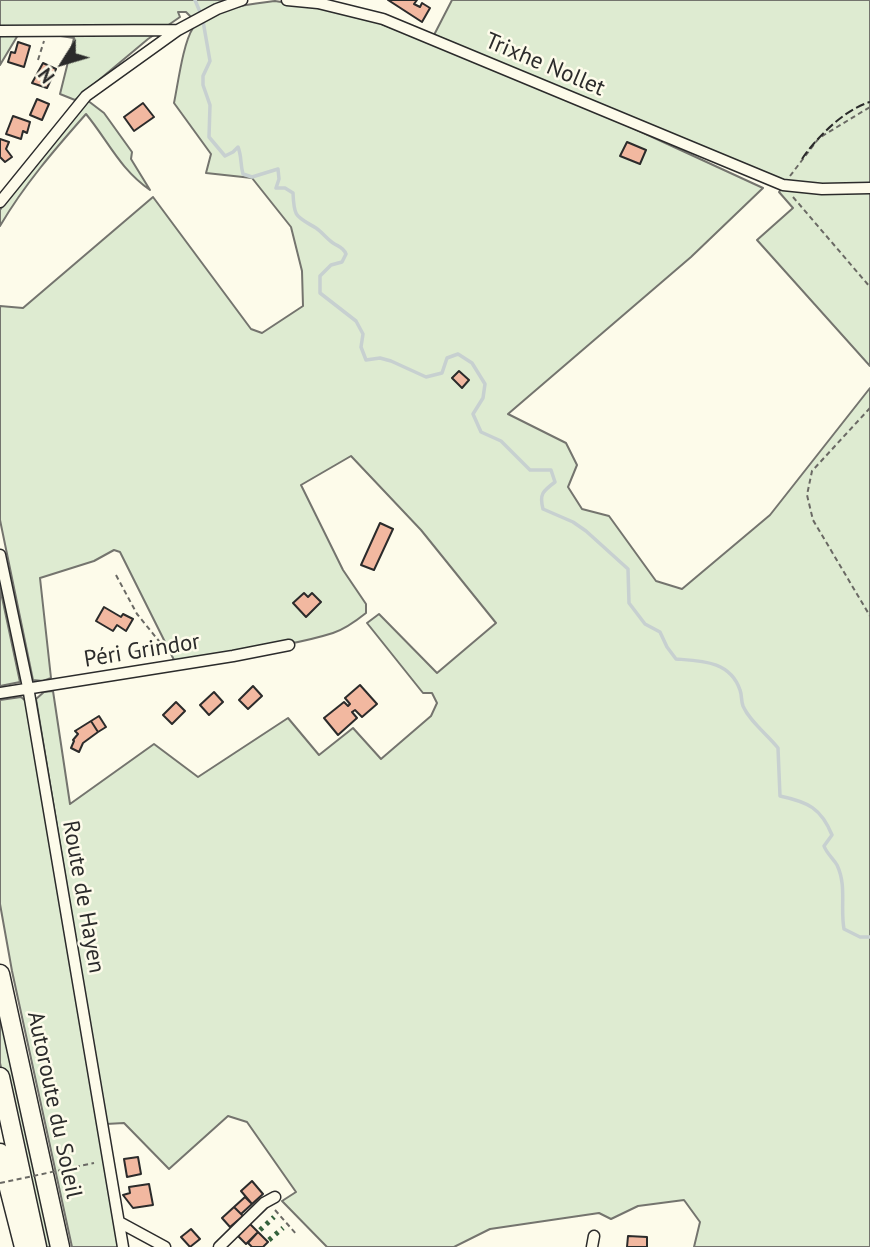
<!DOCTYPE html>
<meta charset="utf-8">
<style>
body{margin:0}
#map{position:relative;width:870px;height:1247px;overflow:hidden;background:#fdfbea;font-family:"PT Sans",sans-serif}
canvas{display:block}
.north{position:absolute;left:28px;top:28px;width:70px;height:70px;-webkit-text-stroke:5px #fdfbea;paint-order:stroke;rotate:233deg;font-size:19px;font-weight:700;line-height:28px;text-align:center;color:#2b2b2b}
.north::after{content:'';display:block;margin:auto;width:24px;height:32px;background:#2b2b2b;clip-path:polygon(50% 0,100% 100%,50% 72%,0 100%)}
</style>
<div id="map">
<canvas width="870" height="1247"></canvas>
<div class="north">N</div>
</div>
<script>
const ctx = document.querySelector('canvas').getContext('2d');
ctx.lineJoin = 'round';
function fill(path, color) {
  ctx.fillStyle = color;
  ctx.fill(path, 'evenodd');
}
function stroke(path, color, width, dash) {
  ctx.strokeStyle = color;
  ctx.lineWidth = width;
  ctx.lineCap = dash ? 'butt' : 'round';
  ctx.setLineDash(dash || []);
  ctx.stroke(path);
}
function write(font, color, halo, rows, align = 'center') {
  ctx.font = font + ' "PT Sans",sans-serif';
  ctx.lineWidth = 5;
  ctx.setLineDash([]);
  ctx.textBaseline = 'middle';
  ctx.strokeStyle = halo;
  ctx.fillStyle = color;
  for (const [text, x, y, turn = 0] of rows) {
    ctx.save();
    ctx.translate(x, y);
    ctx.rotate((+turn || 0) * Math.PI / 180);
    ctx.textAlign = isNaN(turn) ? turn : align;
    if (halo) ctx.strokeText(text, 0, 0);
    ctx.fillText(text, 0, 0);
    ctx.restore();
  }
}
const green = new Path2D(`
 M 0,0 L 228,0 L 192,18 L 186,12 L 178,12 L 180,17 L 148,39 L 75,100 L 60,94 L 74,38 L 21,30 L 0,65 Z
 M 452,0 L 870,0 L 870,366 L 757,240 L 793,208 L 779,192 L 786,183 L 434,35 Z
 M 275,1 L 359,15 L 561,95 L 763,188 L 691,257 L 508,414 L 566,443 L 577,465 L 568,487 L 582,509 L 609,516 L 656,581 L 682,589 L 770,515 L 870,388 L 870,1247 L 694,1247 L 700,1222 L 684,1200 L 638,1206 L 611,1219 L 599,1213 L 490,1229 L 454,1247 L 327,1247 L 282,1201 L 296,1192 L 247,1122 L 228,1116 L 169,1169 L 124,1123 L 106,1124 L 36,699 L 44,692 L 53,691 L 70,804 L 154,744 L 198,777 L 288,718 L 319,755 L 353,728 L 381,759 L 431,716 L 437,703 L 432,693 L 423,693 L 367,623 L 379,614 L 437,673 L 496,623 L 421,530 L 351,456 L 301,485 L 343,570 L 366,604 L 366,613 C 356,621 345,629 333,633 C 286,648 224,653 175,662 L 120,552 L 114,550 L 94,561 L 40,578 L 51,678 L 43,681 L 33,680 L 0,520 L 0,306 L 23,308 L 153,197 L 251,329 L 262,333 L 303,306 L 302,271 L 291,227 L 252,178 L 206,173 L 211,154 L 174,103 C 178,84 183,43 193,28 C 207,8 252,4 275,1 Z
 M 87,100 L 104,113 L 132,152 L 131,159 L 150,190 C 119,168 109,142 86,114 C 55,149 24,185 0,226 L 0,210 L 22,179 Z
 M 0,588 L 20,682 L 0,686 Z
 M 21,697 L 27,702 L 118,1247 L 72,1247 L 12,971 L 0,904 L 0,700 Z
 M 0,1006 L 53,1247 L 40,1247 L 0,1063 Z`);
const stream = new Path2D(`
 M 195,0 L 200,12
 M 203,21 L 210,61 L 203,76 L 203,85 L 210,105 L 209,137 L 225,156 L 233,152 L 238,147 C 242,157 240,164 243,174 L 252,177 L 278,169 L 279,179 L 276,188 L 285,188 L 293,193 C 294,218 296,216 316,228 C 322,232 327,239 333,243 C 339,247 343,247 346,254 L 342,262 L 331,265 L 320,276 L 320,293 L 356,321 L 363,334 L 361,347 L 366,360 L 380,358 L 391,361 L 426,377 L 442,373 L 447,358 L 458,354 L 472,363 L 485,384 L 483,398 L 473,414 L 481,432 L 501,441 L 530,470 L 551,470 L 555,482 C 543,491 539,494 543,509 L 573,522 L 586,531 L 628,569 L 629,603 L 645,624 L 660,632 L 667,647 L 676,659 C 702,661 730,661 740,690 C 742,695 741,701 743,706 C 750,722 767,734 778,748 L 780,796 C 808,802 821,808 832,835 L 824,846 C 827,854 833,858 837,865 C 847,886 840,907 844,929 L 860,937 L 870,937`);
const building = new Path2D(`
 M 388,0 L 417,0 L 414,4 L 420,7 L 422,3 L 430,8 L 422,22 Z
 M 18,42 L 30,46 L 24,67 L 8,62 L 11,52 L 15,53 Z
 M 43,63 L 56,69 L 47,88 L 32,83 Z
 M 37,99 L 49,104 L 42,120 L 30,115 Z
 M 143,103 L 154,117 L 134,131 L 124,117 Z
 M 13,116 L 30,122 L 27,133 L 23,131 L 21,139 L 6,134 Z
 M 0,139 L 9,142 L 6,149 L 12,157 L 5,162 L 0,157 Z
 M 627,142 L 646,150 L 640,164 L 620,156 Z
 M 459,371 L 469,380 L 462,388 L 452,378 Z
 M 380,523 L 393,529 L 374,570 L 361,565 Z
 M 304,593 L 308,597 L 312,593 L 321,602 L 306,617 L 293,603 Z
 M 104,607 L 121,617 L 123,614 L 133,619 L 126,631 L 117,625 L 113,631 L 96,621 Z
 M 360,685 L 377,704 L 362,717 L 355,710 L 352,712 L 357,718 L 338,735 L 324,718 L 344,702 L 348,706 L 350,704 L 345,698 Z
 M 253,686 L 262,696 L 248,709 L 239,700 Z
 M 214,692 L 223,702 L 209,715 L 200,705 Z
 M 176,702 L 185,711 L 172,724 L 163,715 Z
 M 99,716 L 106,727 L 98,732 L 91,721 Z
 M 91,721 L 98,732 L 83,743 L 79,752 L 71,748 L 74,741 L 73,740 L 78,734 L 75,731 Z
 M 138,1157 L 141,1174 L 127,1177 L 124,1159 Z
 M 252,1181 L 263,1194 L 252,1204 L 241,1191 Z
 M 149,1184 L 153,1205 L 133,1208 L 123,1195 L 130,1193 L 129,1187 Z
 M 245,1197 L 252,1204 L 241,1214 L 234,1207 Z
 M 234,1207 L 243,1216 L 230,1227 L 222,1218 Z
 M 250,1224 L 258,1232 L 246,1244 L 238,1236 Z
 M 191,1229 L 200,1239 L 190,1247 L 181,1237 Z
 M 258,1232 L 268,1242 L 263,1247 L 252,1247 L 248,1243 Z
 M 628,1236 L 647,1237 L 647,1247 L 627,1247 Z`);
const path = new Path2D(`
 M 38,60 L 44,41
 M 790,176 L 819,138 L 870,107
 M 793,197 L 870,287
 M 870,408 L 812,471 L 807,495 L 813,520 L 870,616
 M 116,575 L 137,614 L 163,646 L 166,655
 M 275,1210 L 297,1235`);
const minor = new Path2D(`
 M 287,0 L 318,3 L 383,19 L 783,185 L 822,189 L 870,188
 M 0,31 L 178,30
 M 0,202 L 86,96 L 178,30 L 217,9 L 242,0
 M 0,555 L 28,687 L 123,1247
 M 0,693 L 233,656 L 289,645
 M 119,1222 L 165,1247
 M 219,1247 L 264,1203 L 275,1197
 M 592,1247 L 594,1236`);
const motorway = new Path2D(`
 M 0,974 L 60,1247
 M 0,1077 L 37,1247
 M 0,1153 L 24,1247`);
const pathBridge = new Path2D(`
 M 0,1183 L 94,1163`);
const hedge = new Path2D(`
 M 260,1230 L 274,1217
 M 269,1240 L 283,1228`);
const fence = new Path2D(`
 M 802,159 C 816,138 845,109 870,102`);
const streetNames = [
 ["Trixhe Nollet",545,65,23],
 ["Péri Grindor",142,651,-9],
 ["Route de Hayen",83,897,80],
 ["Autoroute du Soleil",54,1105,78]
];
fill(green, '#deebd1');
stroke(green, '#74746e', 2);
stroke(stream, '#c7d0d0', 3.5);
fill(building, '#f2b8a0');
stroke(building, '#2b2b2b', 2);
stroke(minor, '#2b2b2b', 13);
stroke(motorway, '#2b2b2b', 21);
stroke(path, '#6a6964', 2, [5, 3.5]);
stroke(minor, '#fdfbea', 10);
stroke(motorway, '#fdfbea', 18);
stroke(pathBridge, '#6a6964', 2, [5, 3.5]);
stroke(hedge, '#34623c', 5, [3.5, 5]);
stroke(fence, '#2b2b2b', 2, [9, 3.5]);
write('23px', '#2b2b2b', '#fdfbea', streetNames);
</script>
